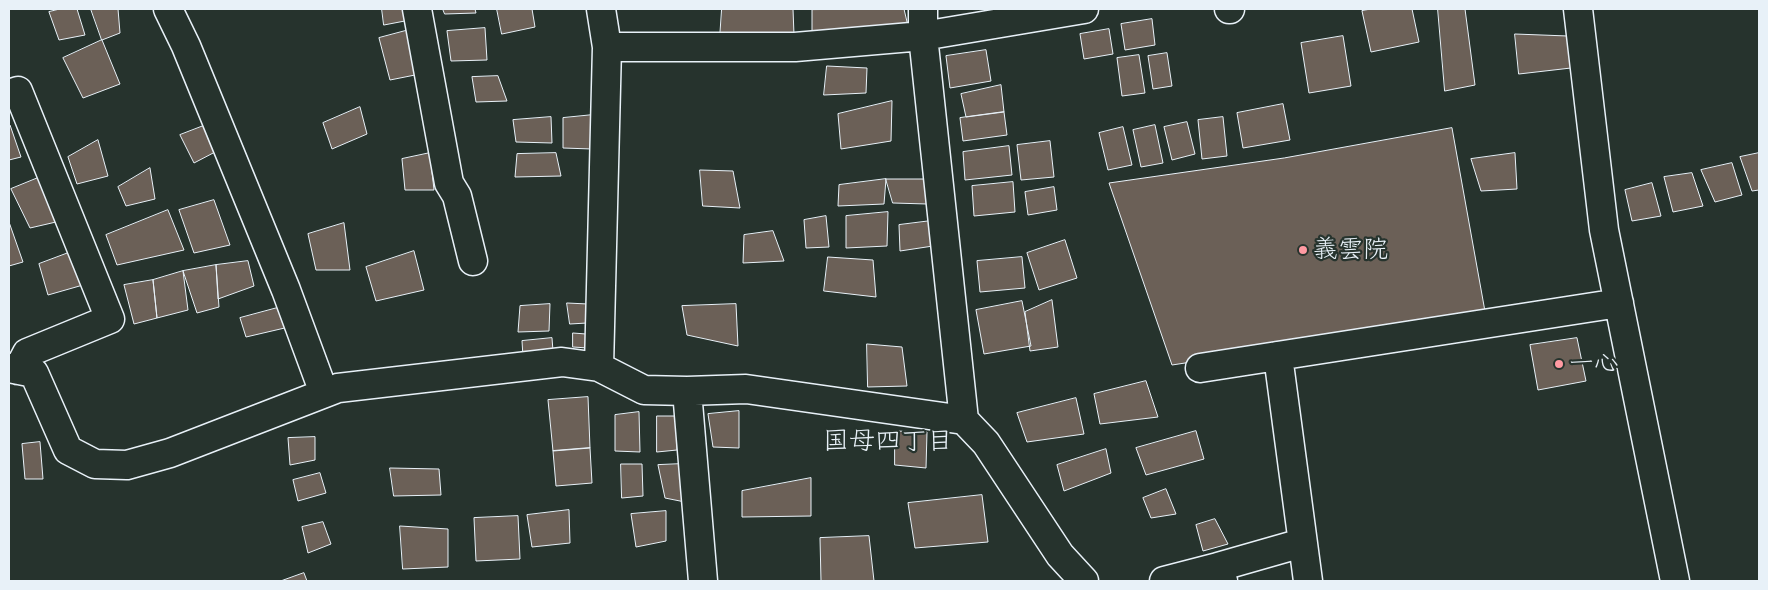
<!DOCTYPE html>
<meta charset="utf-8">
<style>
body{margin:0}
#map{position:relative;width:1768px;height:590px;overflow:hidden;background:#26332d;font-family:Caveat,sans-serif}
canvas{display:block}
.frame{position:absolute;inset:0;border:10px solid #e8f1f8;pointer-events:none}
</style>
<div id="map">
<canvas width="1768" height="590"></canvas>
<div class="frame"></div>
</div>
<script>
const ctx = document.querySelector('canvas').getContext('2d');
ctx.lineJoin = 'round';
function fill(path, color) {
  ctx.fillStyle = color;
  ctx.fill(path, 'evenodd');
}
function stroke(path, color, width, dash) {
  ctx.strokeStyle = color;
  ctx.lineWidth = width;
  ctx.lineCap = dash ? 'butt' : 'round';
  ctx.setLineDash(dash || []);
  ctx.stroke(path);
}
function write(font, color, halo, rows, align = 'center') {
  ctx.font = font + ' Caveat,"Klee One",sans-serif';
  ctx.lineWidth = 4.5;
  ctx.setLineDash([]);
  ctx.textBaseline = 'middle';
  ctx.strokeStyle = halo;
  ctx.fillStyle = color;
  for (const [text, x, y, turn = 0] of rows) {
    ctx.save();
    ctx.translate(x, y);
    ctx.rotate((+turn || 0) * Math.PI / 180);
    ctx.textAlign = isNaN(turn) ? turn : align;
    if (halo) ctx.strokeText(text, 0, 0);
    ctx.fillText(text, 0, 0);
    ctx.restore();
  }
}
const building = new Path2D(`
 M 60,9 L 77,9 L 85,35 L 59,40 L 49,12 Z
 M 91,9 L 118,9 L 120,33 L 102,40 Z
 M 382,9 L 407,9 L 410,20 L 384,25 Z
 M 443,9 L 475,9 L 476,13 L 445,14 Z
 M 497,9 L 532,9 L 535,27 L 502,34 Z
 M 722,9 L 793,9 L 794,35 L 720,38 Z
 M 904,9 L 908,26 L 812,36 L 812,10 Z
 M 1371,9 L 1412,9 L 1419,42 L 1371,52 L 1362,11 Z
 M 1438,9 L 1465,9 L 1475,85 L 1445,91 Z
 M 1152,19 L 1155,45 L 1125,50 L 1121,24 Z
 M 485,28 L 487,60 L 451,61 L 447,31 Z
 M 1109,29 L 1113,54 L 1084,59 L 1080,34 Z
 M 409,30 L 415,75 L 390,80 L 379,38 Z
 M 1515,34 L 1568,36 L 1571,68 L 1519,74 Z
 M 1343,36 L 1351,86 L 1309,93 L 1301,43 Z
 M 102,40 L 120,84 L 83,98 L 63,58 Z
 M 986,50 L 991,81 L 950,88 L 946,56 Z
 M 1167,53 L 1172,86 L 1153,89 L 1148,56 Z
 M 1139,55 L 1145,93 L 1122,96 L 1117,58 Z
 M 827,66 L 867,68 L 866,93 L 824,95 Z
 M 498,76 L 507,101 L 476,102 L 472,77 Z
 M 1001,85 L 1004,112 L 966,117 L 961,94 Z
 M 892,101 L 891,141 L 841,149 L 838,114 Z
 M 1283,104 L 1290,140 L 1243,148 L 1237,113 Z
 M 360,107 L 367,134 L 332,149 L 323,123 Z
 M 1004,112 L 1007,135 L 963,141 L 960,118 Z
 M 593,115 L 592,149 L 563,148 L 563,118 Z
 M 551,117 L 552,143 L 516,142 L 513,120 Z
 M 1223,117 L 1227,156 L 1202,159 L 1198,120 Z
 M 1187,122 L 1195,154 L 1172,160 L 1164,127 Z
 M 9,125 L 10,125 L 21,157 L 9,160 Z
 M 206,125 L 217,151 L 194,163 L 180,135 Z
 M 1155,125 L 1163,163 L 1141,167 L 1133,130 Z
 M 1123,127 L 1132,165 L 1108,170 L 1099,133 Z
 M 1452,128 L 1486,317 L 1172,365 L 1109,183 L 1284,158 Z
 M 98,140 L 108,176 L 77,184 L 68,157 Z
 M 1050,141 L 1054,177 L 1021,180 L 1017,145 Z
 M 1009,146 L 1012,175 L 965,180 L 963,152 Z
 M 430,153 L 434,190 L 405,190 L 402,159 Z
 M 556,153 L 561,176 L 515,177 L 517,154 Z
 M 1515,153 L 1517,189 L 1481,191 L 1471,159 Z
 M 1759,153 L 1759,190 L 1752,191 L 1740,157 Z
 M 1732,163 L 1742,195 L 1715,202 L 1701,170 Z
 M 150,168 L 155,199 L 126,206 L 118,187 Z
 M 700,170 L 733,171 L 740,208 L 703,206 Z
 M 1692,173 L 1703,206 L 1673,212 L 1664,177 Z
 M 38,178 L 56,222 L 30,228 L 11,189 Z
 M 886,179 L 884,204 L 838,206 L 839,185 Z
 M 886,179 L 924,179 L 927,204 L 893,203 Z
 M 1013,182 L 1015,212 L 974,216 L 972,186 Z
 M 1652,183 L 1661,216 L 1632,221 L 1625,190 Z
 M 1054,187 L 1057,210 L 1028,215 L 1025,192 Z
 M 214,200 L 230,245 L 194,253 L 179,210 Z
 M 168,210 L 184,250 L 117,265 L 106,235 Z
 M 888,212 L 887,246 L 846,248 L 846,216 Z
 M 826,216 L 829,247 L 806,248 L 804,220 Z
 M 931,221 L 933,246 L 900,251 L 899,225 Z
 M 9,222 L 23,262 L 9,266 Z
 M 344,223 L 350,270 L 316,270 L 308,234 Z
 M 773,231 L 784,261 L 743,263 L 744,235 Z
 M 1065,240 L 1077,278 L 1039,290 L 1027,253 Z
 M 414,251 L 424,290 L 376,301 L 366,267 Z
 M 71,252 L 83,285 L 48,295 L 39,264 Z
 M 828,257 L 873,260 L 876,297 L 824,291 Z
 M 1022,257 L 1025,288 L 980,292 L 977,261 Z
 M 248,261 L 254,286 L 218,299 L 216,265 Z
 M 216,265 L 219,307 L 197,313 L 183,271 Z
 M 183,271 L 188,310 L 157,318 L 153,280 Z
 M 153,280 L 157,318 L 134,324 L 124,285 Z
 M 1052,300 L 1058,347 L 1030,351 L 1025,312 Z
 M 1022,301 L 1031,346 L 984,354 L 976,310 Z
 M 567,303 L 588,304 L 587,323 L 570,324 Z
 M 550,304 L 549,331 L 518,332 L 520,306 Z
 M 736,304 L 738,346 L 687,335 L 682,306 Z
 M 281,307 L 289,327 L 246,337 L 240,318 Z
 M 573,333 L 586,334 L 588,348 L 573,347 Z
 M 552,338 L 553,351 L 523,357 L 522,341 Z
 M 1577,338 L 1586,381 L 1538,390 L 1530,345 Z
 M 867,344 L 902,347 L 907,386 L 868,387 Z
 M 1146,381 L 1158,417 L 1100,424 L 1094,394 Z
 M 588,397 L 590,448 L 553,451 L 548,400 Z
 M 1076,398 L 1084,434 L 1027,442 L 1017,413 Z
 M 739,411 L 739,448 L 713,447 L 708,414 Z
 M 639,412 L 640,452 L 615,451 L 615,415 Z
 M 657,416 L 676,416 L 677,450 L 657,452 Z
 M 895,431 L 927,432 L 926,468 L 895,465 Z
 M 1196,431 L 1204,459 L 1146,475 L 1136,448 Z
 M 315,437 L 315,460 L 290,465 L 288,438 Z
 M 40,442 L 43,479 L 25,479 L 22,444 Z
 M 590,448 L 592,483 L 556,486 L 553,451 Z
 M 1106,449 L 1111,473 L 1064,491 L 1057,465 Z
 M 621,464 L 642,464 L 643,496 L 622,498 Z
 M 682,464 L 685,502 L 665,498 L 658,465 Z
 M 390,468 L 439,469 L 441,495 L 394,496 Z
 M 320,473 L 326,493 L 298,501 L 293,480 Z
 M 811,478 L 811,516 L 742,517 L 742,491 Z
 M 1166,489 L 1176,514 L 1151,518 L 1143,498 Z
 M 982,495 L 988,542 L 915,548 L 908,503 Z
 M 569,510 L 570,543 L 532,547 L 527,515 Z
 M 666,511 L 666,541 L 636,547 L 631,514 Z
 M 518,516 L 520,559 L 476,561 L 474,518 Z
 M 1215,519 L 1228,544 L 1203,551 L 1196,525 Z
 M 323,522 L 331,544 L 308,553 L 302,527 Z
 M 400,526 L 448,529 L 448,567 L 403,569 Z
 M 869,536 L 874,581 L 821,581 L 820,538 Z
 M 304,573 L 307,581 L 281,581 Z`);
const minor = new Path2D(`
 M 168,9 L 186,46 L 286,290 L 324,393
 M 417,9 L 449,183 L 457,196 L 473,261
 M 923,9 L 923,36 L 964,420
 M 1229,9 L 1230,9
 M 1578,9 L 1604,230 L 1675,581
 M 607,47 L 795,47 L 923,36 L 1084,9
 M 9,94 L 18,91 L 110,319 L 27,353 L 18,370
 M 1278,356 L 1308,581
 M 599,367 L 607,47 L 601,9
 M 9,368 L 34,373 L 68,450 L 95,464 L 127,465 L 170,453 L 338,388 L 562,362 L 599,367 L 644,390 L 687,391 L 746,389 L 964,420 L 986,443 L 1060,555 L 1084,581
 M 1200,368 L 1619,303
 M 687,391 L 703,581
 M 1218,567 L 1302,543
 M 1164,581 L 1218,567 L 1223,581`);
const markers = [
 [1303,250,5,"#ff9aa2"],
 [1559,364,5,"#ff9aa2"]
];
const poiNames = [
 ["義雲院",1313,250],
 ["一心",1569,364]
];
const neighbourhoodNames = [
 ["国母四丁目",888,442]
];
fill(building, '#6b6057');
stroke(building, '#e8f1f8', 1);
stroke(minor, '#e8f1f8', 31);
stroke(minor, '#26332d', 28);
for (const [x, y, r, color] of markers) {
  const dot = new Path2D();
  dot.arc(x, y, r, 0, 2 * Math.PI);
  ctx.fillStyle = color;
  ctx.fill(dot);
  stroke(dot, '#26332d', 2);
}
write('25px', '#e8f1f8', '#26332d', poiNames, 'left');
write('26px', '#e8f1f8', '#26332d', neighbourhoodNames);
</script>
